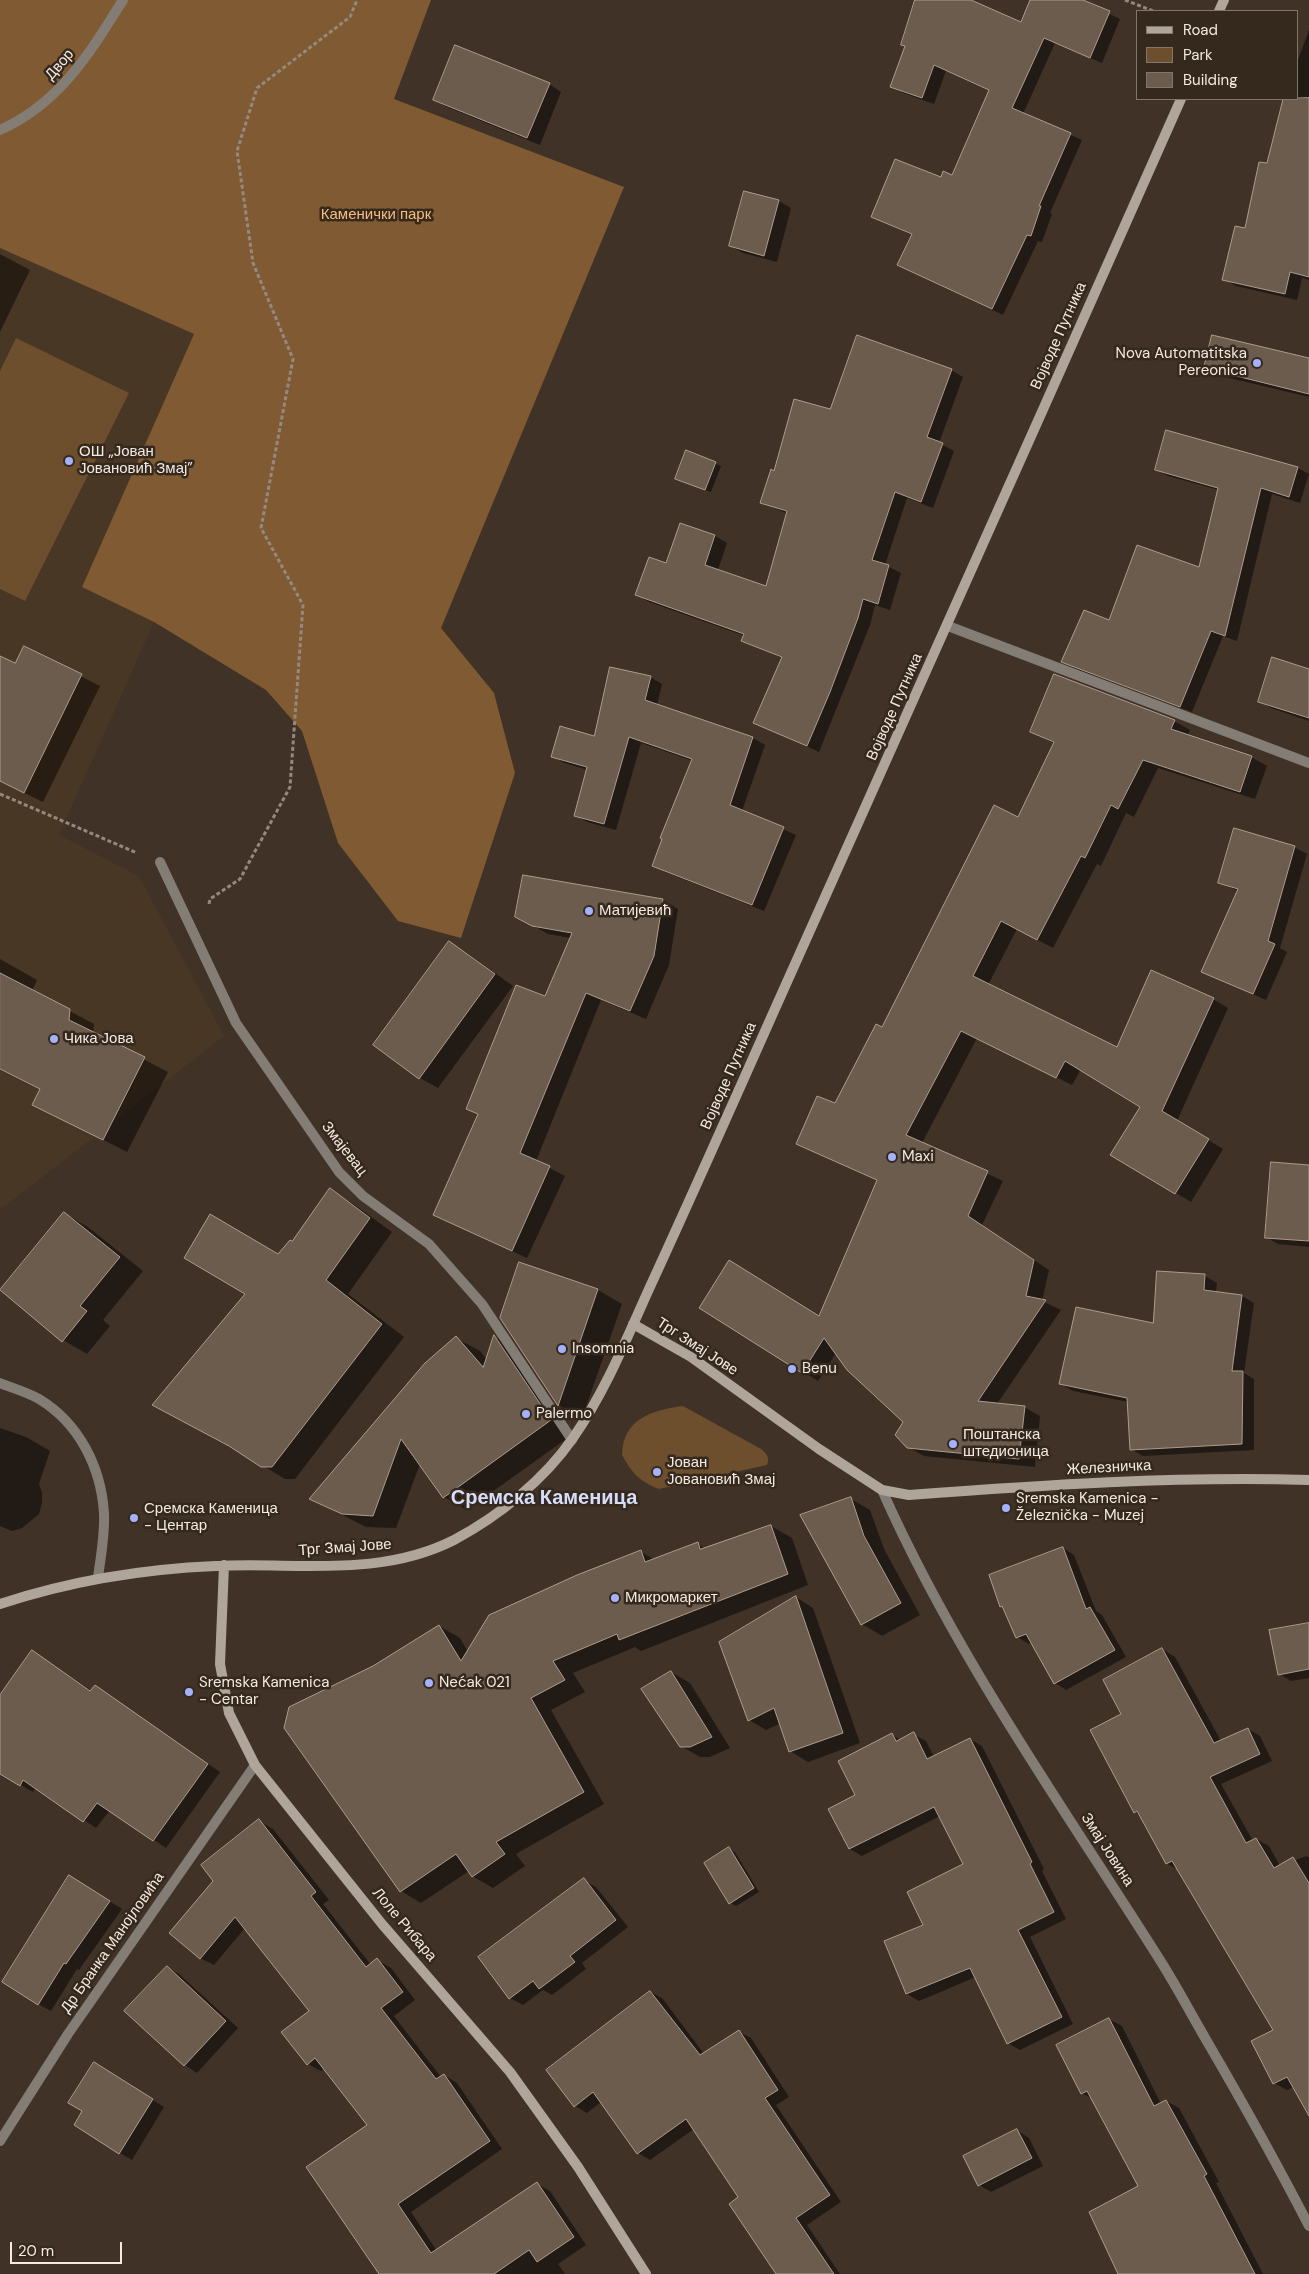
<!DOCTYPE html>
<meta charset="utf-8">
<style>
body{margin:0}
#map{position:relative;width:1309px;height:2274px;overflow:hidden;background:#403226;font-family:"DM Sans",sans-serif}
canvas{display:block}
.legend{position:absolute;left:1136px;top:10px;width:162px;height:90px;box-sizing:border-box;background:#35281c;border:1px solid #81766b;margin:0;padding:6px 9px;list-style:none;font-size:15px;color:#f3eae2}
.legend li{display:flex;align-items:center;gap:10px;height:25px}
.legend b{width:25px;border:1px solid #81766b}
.scale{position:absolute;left:10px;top:2242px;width:112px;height:22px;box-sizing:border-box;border:2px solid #f3eae2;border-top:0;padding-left:6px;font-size:15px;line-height:18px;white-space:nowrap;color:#f3eae2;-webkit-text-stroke:4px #35281c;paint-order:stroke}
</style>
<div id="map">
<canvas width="1309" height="2274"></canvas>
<ul class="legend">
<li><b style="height:6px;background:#b0a59a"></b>Road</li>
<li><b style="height:14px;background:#6d4e2d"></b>Park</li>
<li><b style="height:14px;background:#6b5c4e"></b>Building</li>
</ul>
<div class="scale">20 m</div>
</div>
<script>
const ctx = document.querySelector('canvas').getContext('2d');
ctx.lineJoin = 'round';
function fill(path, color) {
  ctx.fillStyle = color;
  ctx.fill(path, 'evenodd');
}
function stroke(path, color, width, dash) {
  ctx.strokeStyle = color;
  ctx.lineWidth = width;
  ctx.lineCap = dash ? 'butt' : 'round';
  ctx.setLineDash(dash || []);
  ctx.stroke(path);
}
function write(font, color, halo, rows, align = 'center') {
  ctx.font = font + ' "DM Sans",sans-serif';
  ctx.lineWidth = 5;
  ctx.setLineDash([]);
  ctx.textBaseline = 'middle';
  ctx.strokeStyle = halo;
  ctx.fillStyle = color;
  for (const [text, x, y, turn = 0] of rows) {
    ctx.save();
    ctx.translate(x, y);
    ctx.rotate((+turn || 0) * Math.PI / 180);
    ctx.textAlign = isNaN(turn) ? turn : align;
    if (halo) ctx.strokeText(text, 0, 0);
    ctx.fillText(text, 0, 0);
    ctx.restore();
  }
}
const built = new Path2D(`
 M 0,248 L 194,334 L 82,587 L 154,622 L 59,835 L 139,876 L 224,1036 L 0,1210 Z`);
const green = new Path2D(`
 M 16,338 L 129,393 L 25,601 L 0,589 L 0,371 Z
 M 683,1406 L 761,1449 C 767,1454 770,1457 767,1465 L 659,1489 C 641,1483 631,1472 622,1455 C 623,1418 653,1410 683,1406 Z`);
const forest = new Path2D(`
 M 0,0 L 431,0 L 394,99 L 624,187 L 441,628 L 494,693 L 515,773 L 461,938 L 398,921 L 338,843 L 302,731 L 266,690 L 154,622 L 82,587 L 194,334 L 0,248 Z`);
const shadow = new Path2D(`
 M 916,0 L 968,0 L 1021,24 L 1032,0 L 1080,0 L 1120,19 L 1102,63 L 1055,43 L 1023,114 L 1082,140 L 1050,213 L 1052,214 L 1042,242 L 1038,241 L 1003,315 L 910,271 L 912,235 L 873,217 L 942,179 L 953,176 L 990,91 L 946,71 L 934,104 L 903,93 L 892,86 L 907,47 Z
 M 1309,30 L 1309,280 L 1302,278 L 1297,300 L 1236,286 L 1224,279 L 1246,230 L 1268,165 L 1285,99 L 1298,99 L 1298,60 Z
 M 549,84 L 561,92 L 540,145 L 447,107 L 434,100 Z
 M 745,192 L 779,201 L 791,208 L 777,262 L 743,253 L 730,246 Z
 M 0,254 L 30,270 L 0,332 Z
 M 1309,359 L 1309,397 L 1217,375 L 1205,368 Z
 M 951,370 L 963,377 L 939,443 L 954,451 L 933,508 L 907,498 L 885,565 L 901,573 L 890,610 L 875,605 L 870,625 L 819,752 L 755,722 L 782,658 L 743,640 L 745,636 L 649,602 L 637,595 L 667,565 L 715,536 L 727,543 L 718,570 L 767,587 L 788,514 L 761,502 L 775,472 L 831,410 Z
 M 1167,431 L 1298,468 L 1309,474 L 1300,503 L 1272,494 L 1237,641 L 1223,636 L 1192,712 L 1074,668 L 1063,661 L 1110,622 L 1200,569 L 1219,490 L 1168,476 L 1156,470 Z
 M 715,463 L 721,466 L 711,492 L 676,479 Z
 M 24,647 L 100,686 L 43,802 L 0,781 L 0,657 L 16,665 Z
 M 1309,670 L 1309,721 L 1271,708 L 1259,701 Z
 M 650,677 L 662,684 L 657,705 L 753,738 L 765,745 L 742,811 L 796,835 L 764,911 L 665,872 L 653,865 L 693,761 L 641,743 L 616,830 L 587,822 L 575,815 L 588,770 L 564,763 L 552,756 L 595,738 Z
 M 1174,721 L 1190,730 L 1187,736 L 1251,757 L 1267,766 L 1255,799 L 1158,768 L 1134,817 L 1126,813 L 1101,866 L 1097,864 L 1053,948 L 1017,929 L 988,985 L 1117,1049 L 1213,999 L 1228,1008 L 1177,1121 L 1223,1149 L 1191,1202 L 1112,1155 L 1142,1107 L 1081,1069 L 1072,1085 L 977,1038 L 922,1143 L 1003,1181 L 982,1225 L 1049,1270 L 1042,1301 L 1061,1310 L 997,1404 L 1024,1407 L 1040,1416 L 1035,1467 L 924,1456 L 908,1447 L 905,1422 L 836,1353 L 818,1381 L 701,1308 L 819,1317 L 878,1181 L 798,1144 L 835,1105 L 1019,818 L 1055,744 L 1032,731 Z
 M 1294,847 L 1307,854 L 1280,948 L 1287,952 L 1266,1000 L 1202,971 L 1238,891 L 1220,883 Z
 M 524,876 L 663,900 L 678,909 L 669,965 L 646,1019 L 601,1000 L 536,1161 L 565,1176 L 527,1258 L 434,1215 L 479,1115 L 467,1108 L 546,998 L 571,938 L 548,934 L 517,916 Z
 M 449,943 L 467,953 L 513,986 L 438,1088 L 420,1078 L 375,1045 Z
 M 0,959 L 37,980 L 32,991 L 94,1024 L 93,1033 L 168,1072 L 127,1152 L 34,1104 L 41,1090 L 0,1070 Z
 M 1309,1166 L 1309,1247 L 1278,1244 L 1266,1237 Z
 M 330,1190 L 352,1203 L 392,1232 L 348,1294 L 404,1337 L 295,1479 L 285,1479 L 239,1451 L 154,1405 L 278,1256 L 292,1243 Z
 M 64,1213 L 88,1227 L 143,1271 L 103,1320 L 110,1326 L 87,1354 L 63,1340 Z
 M 1158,1272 L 1205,1276 L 1217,1283 L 1216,1292 L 1242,1296 L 1254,1303 L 1244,1373 L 1254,1379 L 1254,1450 L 1143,1456 L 1131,1449 L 1128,1402 L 1073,1391 L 1061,1384 L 1154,1324 Z
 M 598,1290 L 622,1304 L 582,1418 L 558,1405 L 501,1318 Z
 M 495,1337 L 518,1350 L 573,1434 L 467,1510 L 444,1497 L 420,1464 L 396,1528 L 366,1527 L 311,1499 L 456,1338 L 480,1351 L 487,1360 Z
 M 0,1428 L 26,1437 L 50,1451 L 39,1484 L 42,1493 L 42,1503 L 39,1514 L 22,1528 L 12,1531 L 0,1526 Z
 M 851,1499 L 870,1510 L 884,1549 L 920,1615 L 882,1636 L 862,1624 L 802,1516 Z
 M 771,1526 L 792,1538 L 808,1585 L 641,1651 L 635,1647 L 573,1673 L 585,1692 L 551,1710 L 604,1804 L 516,1854 L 525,1866 L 493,1888 L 472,1876 L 469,1871 L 421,1903 L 401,1891 L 285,1728 L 373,1667 L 439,1626 L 460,1638 L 468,1652 L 641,1552 L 655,1560 L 698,1544 L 706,1549 Z
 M 1063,1548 L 1074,1555 L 1096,1611 L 1102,1615 L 1126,1657 L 1066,1690 L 1055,1683 L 1032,1642 L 1029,1644 L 1017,1637 L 1005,1608 L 1001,1606 Z
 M 796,1597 L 813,1608 L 860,1743 L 808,1762 L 790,1751 L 781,1723 L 766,1730 L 749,1720 Z
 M 1309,1624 L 1309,1678 L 1291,1681 L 1279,1674 Z
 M 1162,1649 L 1175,1657 L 1221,1741 L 1248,1729 L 1260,1736 L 1272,1761 L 1221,1784 L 1253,1841 L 1256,1839 L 1269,1846 L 1280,1866 L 1306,1856 L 1309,1857 L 1309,2114 L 1294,2087 L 1287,2090 L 1274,2083 L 1274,2031 L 1179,1870 L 1167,1864 L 1141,1815 L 1135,1812 L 1123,1714 Z
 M 44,1659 L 92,1691 L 95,1686 L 107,1694 L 220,1772 L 166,1848 L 110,1810 L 96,1828 L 36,1787 L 33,1792 L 0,1773 L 0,1697 Z
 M 671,1672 L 690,1683 L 730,1748 L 710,1757 L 700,1757 L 681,1746 Z
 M 913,1734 L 926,1741 L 934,1757 L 970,1739 L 982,1746 L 1044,1869 L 1042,1871 L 1066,1919 L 1030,1937 L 1073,2024 L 1020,2050 L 1008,2043 L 976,1977 L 919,2001 L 907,1994 L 886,1942 L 925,1926 L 965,1864 L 940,1816 L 862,1856 L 850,1849 L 830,1809 L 857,1796 L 892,1735 L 901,1740 Z
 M 259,1821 L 273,1829 L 329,1900 L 323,1904 L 371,1965 L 377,1960 L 391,1968 L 415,2000 L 394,2016 L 441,2077 L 444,2075 L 457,2083 L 502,2149 L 411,2212 L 437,2251 L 537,2184 L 550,2191 L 586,2245 L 558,2264 L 565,2274 L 380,2274 L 369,2125 L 325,2068 L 321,2071 L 308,2064 L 311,2011 L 245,1928 L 214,1965 L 200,1958 L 214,1881 Z
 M 729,1849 L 735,1852 L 759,1892 L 736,1906 L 730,1903 Z
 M 584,1880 L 596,1887 L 628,1927 L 582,1963 L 586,1969 L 552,1995 L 543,1990 L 523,2005 L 510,1998 Z
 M 82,1884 L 122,1909 L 79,1970 L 77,1969 L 51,2011 L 38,2004 Z
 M 167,1967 L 179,1974 L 238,2028 L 197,2073 L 185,2065 L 126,2011 Z
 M 651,1992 L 663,1999 L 704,2054 L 739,2032 L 751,2038 L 789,2097 L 776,2105 L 841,2202 L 807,2225 L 840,2274 L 777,2274 L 740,2198 L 694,2129 L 650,2160 L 638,2153 L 601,2102 L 587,2113 L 575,2106 Z
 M 1109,2019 L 1122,2026 L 1161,2104 L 1166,2101 L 1179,2108 L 1219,2182 L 1216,2183 L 1263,2274 L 1121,2274 L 1140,2186 L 1092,2099 L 1082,2093 Z
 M 106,2071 L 164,2107 L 132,2160 L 120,2153 Z
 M 1017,2130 L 1029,2138 L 1043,2166 L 991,2192 L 979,2185 Z`);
const building = new Path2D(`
 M 915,0 L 971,0 L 1021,22 L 1030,0 L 1083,0 L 1110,11 L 1090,58 L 1044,38 L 1012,108 L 1071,133 L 1039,206 L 1041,206 L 1031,236 L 1027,235 L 992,309 L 897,265 L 912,234 L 871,217 L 895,159 L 941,177 L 943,171 L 952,175 L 989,90 L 934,65 L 922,98 L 890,87 L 905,46 L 901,45 Z
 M 455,45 L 550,83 L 527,138 L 433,100 Z
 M 1309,98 L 1309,277 L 1290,272 L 1285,294 L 1222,280 L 1235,226 L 1245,228 L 1259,162 L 1267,163 L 1283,99 Z
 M 744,191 L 779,200 L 764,256 L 729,246 Z
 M 857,335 L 952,369 L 927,437 L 943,443 L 921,502 L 895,492 L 872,560 L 889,565 L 878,604 L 863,599 L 858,618 L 830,692 L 807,746 L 753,723 L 782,657 L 741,641 L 744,634 L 635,595 L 649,557 L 666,563 L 680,523 L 715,535 L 705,565 L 766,586 L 787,511 L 760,503 L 771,469 L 774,471 L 794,399 L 830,409 Z
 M 1212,335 L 1309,358 L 1309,394 L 1204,368 Z
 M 1166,430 L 1298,467 L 1289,497 L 1261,488 L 1225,636 L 1211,631 L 1180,707 L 1061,662 L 1084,610 L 1109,620 L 1137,545 L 1199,567 L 1218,488 L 1155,470 Z
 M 686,450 L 716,462 L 705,490 L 675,479 Z
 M 24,646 L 82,674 L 24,793 L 0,781 L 0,656 L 15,663 Z
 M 1272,657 L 1309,669 L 1309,718 L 1258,702 Z
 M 610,667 L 651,676 L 645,700 L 753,737 L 730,805 L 784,827 L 752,905 L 652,866 L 662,839 L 660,838 L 692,759 L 629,737 L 604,824 L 574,816 L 587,767 L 551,757 L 560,726 L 594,736 Z
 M 1054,674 L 1175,720 L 1171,729 L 1252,756 L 1240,792 L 1143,760 L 1118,809 L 1111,805 L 1085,858 L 1081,856 L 1037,940 L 1001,921 L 973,976 L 1117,1047 L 1151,970 L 1214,998 L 1162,1111 L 1209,1139 L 1175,1194 L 1110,1155 L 1140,1107 L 1065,1061 L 1056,1078 L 961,1031 L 906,1135 L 988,1171 L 968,1216 L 1034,1260 L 1026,1296 L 1046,1300 L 978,1401 L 1025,1406 L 1019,1459 L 907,1448 L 895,1435 L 903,1422 L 847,1370 L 824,1338 L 802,1373 L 699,1308 L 729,1260 L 819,1316 L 877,1180 L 796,1144 L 817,1096 L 835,1103 L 876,1024 L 882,1027 L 994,805 L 1018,817 L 1054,742 L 1030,732 Z
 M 1234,828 L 1295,846 L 1268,941 L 1275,944 L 1253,994 L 1201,972 L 1238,889 L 1218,883 Z
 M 523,875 L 663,899 L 654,956 L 630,1011 L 586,993 L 520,1153 L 550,1166 L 512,1251 L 433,1215 L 478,1114 L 466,1109 L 516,985 L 545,996 L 572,933 L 532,926 L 515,917 Z
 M 449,941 L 495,974 L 419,1079 L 373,1045 Z
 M 0,973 L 70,1009 L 69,1020 L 145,1057 L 103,1140 L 32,1105 L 40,1089 L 0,1069 Z
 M 1271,1162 L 1309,1165 L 1309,1241 L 1265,1238 Z
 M 330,1188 L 370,1218 L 326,1280 L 382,1324 L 272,1467 L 261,1467 L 229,1446 L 152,1405 L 245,1294 L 184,1258 L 210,1214 L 278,1254 L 290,1240 L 292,1241 Z
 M 64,1212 L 120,1257 L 80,1306 L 87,1311 L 62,1342 L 0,1290 Z
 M 519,1262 L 598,1289 L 558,1406 L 500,1318 Z
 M 1157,1271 L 1205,1274 L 1204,1290 L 1242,1295 L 1232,1371 L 1243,1371 L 1242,1444 L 1130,1450 L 1127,1398 L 1059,1384 L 1076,1307 L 1153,1323 Z
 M 494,1335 L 551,1420 L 443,1498 L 401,1439 L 373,1516 L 342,1514 L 309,1499 L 425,1363 L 456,1336 L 483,1367 Z
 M 851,1497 L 864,1536 L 901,1603 L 861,1625 L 800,1515 Z
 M 771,1525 L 788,1574 L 619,1640 L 617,1634 L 553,1661 L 565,1680 L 531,1698 L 584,1792 L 496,1842 L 505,1854 L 472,1877 L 456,1854 L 400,1892 L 284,1728 L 289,1707 L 373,1666 L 439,1625 L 461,1661 L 489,1615 L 577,1575 L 641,1550 L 645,1562 L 698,1542 L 700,1549 Z
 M 1063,1547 L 1086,1609 L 1090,1607 L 1115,1650 L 1054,1684 L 1026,1634 L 1016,1638 L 1002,1606 L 1000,1607 L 989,1575 Z
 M 796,1596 L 843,1733 L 789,1752 L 774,1708 L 748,1721 L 719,1642 Z
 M 1309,1623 L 1309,1669 L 1278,1675 L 1269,1630 Z
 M 1162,1648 L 1214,1743 L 1248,1728 L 1260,1754 L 1210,1777 L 1246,1843 L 1256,1838 L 1274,1868 L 1293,1857 L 1309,1883 L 1309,2116 L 1287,2077 L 1273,2084 L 1251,2041 L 1273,2030 L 1172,1861 L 1166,1864 L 1137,1811 L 1134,1813 L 1090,1730 L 1121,1714 L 1103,1680 Z
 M 32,1650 L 90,1691 L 95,1685 L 208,1764 L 153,1841 L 97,1803 L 83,1822 L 23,1780 L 20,1786 L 0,1774 L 0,1695 Z
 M 671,1671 L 712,1737 L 690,1747 L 680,1747 L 641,1689 Z
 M 914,1732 L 927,1759 L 970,1738 L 1032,1862 L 1030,1864 L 1054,1912 L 1018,1930 L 1062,2017 L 1007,2044 L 970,1968 L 906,1994 L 884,1941 L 923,1925 L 907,1892 L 963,1864 L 934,1807 L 849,1849 L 828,1809 L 855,1795 L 838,1761 L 892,1733 L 896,1741 Z
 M 259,1819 L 316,1892 L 311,1896 L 366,1967 L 377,1958 L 403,1992 L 381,2008 L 436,2079 L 444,2074 L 490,2141 L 398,2204 L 431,2253 L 537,2182 L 574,2237 L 537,2262 L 529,2250 L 494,2274 L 379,2274 L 306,2167 L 367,2125 L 315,2058 L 307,2065 L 281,2032 L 309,2011 L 235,1917 L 200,1959 L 169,1933 L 213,1881 L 201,1865 Z
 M 729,1847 L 754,1888 L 729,1904 L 704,1863 Z
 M 69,1875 L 110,1901 L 66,1964 L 64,1963 L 38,2005 L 2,1982 Z
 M 584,1878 L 616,1920 L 570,1956 L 575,1962 L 539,1989 L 533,1981 L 509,1999 L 478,1957 Z
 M 167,1966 L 226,2021 L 184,2066 L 124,2011 Z
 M 650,1991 L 700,2055 L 739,2030 L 778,2090 L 765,2098 L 830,2195 L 796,2218 L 834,2274 L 776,2274 L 729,2204 L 738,2197 L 686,2119 L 637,2154 L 593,2092 L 574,2107 L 546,2070 Z
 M 1109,2018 L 1154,2106 L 1166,2100 L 1207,2174 L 1204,2176 L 1255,2274 L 1118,2274 L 1089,2212 L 1138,2186 L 1087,2091 L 1081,2094 L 1056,2045 Z
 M 94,2062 L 153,2099 L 119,2154 L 74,2125 L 82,2111 L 68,2103 Z
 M 1017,2129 L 1032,2158 L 978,2186 L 963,2156 Z`);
const path = new Path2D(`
 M 1125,0 L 1153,11
 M 0,794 L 137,853
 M 209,904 L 210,899 L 240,879 L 290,787 L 303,605 L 261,528 L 293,359 L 253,263 L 237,151 L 257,88 L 350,17 L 357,0`);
const lane = new Path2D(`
 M 160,862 L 236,1023 L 339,1172 L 363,1196 L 429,1244 L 482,1304 L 572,1440`);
const street = new Path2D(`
 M 0,130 C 59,104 90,53 123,0
 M 948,626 L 1309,763
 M 0,1383 C 12,1388 27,1392 39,1399 C 79,1423 101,1467 104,1513 C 105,1534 101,1556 98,1577
 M 882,1490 C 955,1655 1062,1805 1158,1957 C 1176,1985 1191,2014 1208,2043 C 1243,2103 1277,2164 1309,2226
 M 0,2141 L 68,2034 L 255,1765`);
const secondary = new Path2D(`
 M 1219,11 L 1224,0
 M 633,1324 L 691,1357 L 819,1449 L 882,1490 L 909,1495 C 1042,1485 1176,1476 1309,1480
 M 224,1565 L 220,1664 L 229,1713 L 255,1765 L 382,1924 L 510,2072 L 578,2167 L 646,2274
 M 0,1604 C 70,1581 142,1569 216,1566 C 297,1562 379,1578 454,1540 C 499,1516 544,1480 573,1438 C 605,1392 626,1340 649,1289 C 690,1200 730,1110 770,1020 C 909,714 1044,406 1181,99`);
const markers = [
 [1257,363,5,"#a4b2fc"],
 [69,461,5,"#a4b2fc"],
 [589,911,5,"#a4b2fc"],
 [54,1039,5,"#a4b2fc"],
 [892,1157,5,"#a4b2fc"],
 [562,1349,5,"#a4b2fc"],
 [792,1369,5,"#a4b2fc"],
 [526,1414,5,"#a4b2fc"],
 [953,1444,5,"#a4b2fc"],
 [657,1472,5,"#a4b2fc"],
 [1006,1508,5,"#a4b2fc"],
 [134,1518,5,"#a4b2fc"],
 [615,1598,5,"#a4b2fc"],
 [429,1683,5,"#a4b2fc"],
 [189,1692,5,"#a4b2fc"]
];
const streetNames = [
 ["Двор",60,65,-49],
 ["Војводе Путника",1059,336,-66],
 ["Војводе Путника",895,707,-66],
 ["Војводе Путника",729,1076,-66],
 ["Змајевац",344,1149,52],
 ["Трг Змај Јове",697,1347,33],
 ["Железничка",1109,1468,-3],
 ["Трг Змај Јове",345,1548,-4],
 ["Змај Јовина",1107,1850,57],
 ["Лоле Рибара",404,1925,50],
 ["Др Бранка Манојловића",113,1943,-55]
];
const parkNames = [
 ["Каменички парк",376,215]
];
const poiNames = [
 ["Nova Automatitska",1247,354,"right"],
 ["Pereonica",1247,371,"right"],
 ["ОШ „Јован",79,452],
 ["Јовановић Змај”",79,469],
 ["Матијевић",599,911],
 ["Чика Јова",64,1039],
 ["Maxi",902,1157],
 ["Insomnia",572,1349],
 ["Benu",802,1369],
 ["Palermo",536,1414],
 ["Поштанска",963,1435],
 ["штедионица",963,1452],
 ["Јован",667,1463],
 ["Јовановић Змај",667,1480],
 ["Sremska Kamenica -",1016,1499],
 ["Železnička - Muzej",1016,1516],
 ["Сремска Каменица",144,1509],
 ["- Центар",144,1526],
 ["Микромаркет",625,1598],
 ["Sremska Kamenica",199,1683],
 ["- Centar",199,1700],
 ["Nećak 021",439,1683]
];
const districtNames = [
 ["Сремска Каменица",544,1499]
];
fill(built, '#493725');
fill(green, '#6d4e2d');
fill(forest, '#805a32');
fill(shadow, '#0007');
fill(building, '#6b5c4e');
stroke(building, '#ac9c8d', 1);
stroke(path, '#95897f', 3, [4, 2.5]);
stroke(lane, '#847d76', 10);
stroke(street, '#847d76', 10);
stroke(secondary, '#b0a59a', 10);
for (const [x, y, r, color] of markers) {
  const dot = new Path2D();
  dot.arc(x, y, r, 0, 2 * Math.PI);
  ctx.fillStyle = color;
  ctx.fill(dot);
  stroke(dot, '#35281c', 2);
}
write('15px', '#f3eae2', '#35281c', streetNames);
write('15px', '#fabd7f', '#35281c', parkNames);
write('15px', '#f3eae2', '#35281c', poiNames, 'left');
write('bold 20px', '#d6ddfa', '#35281c', districtNames);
</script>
